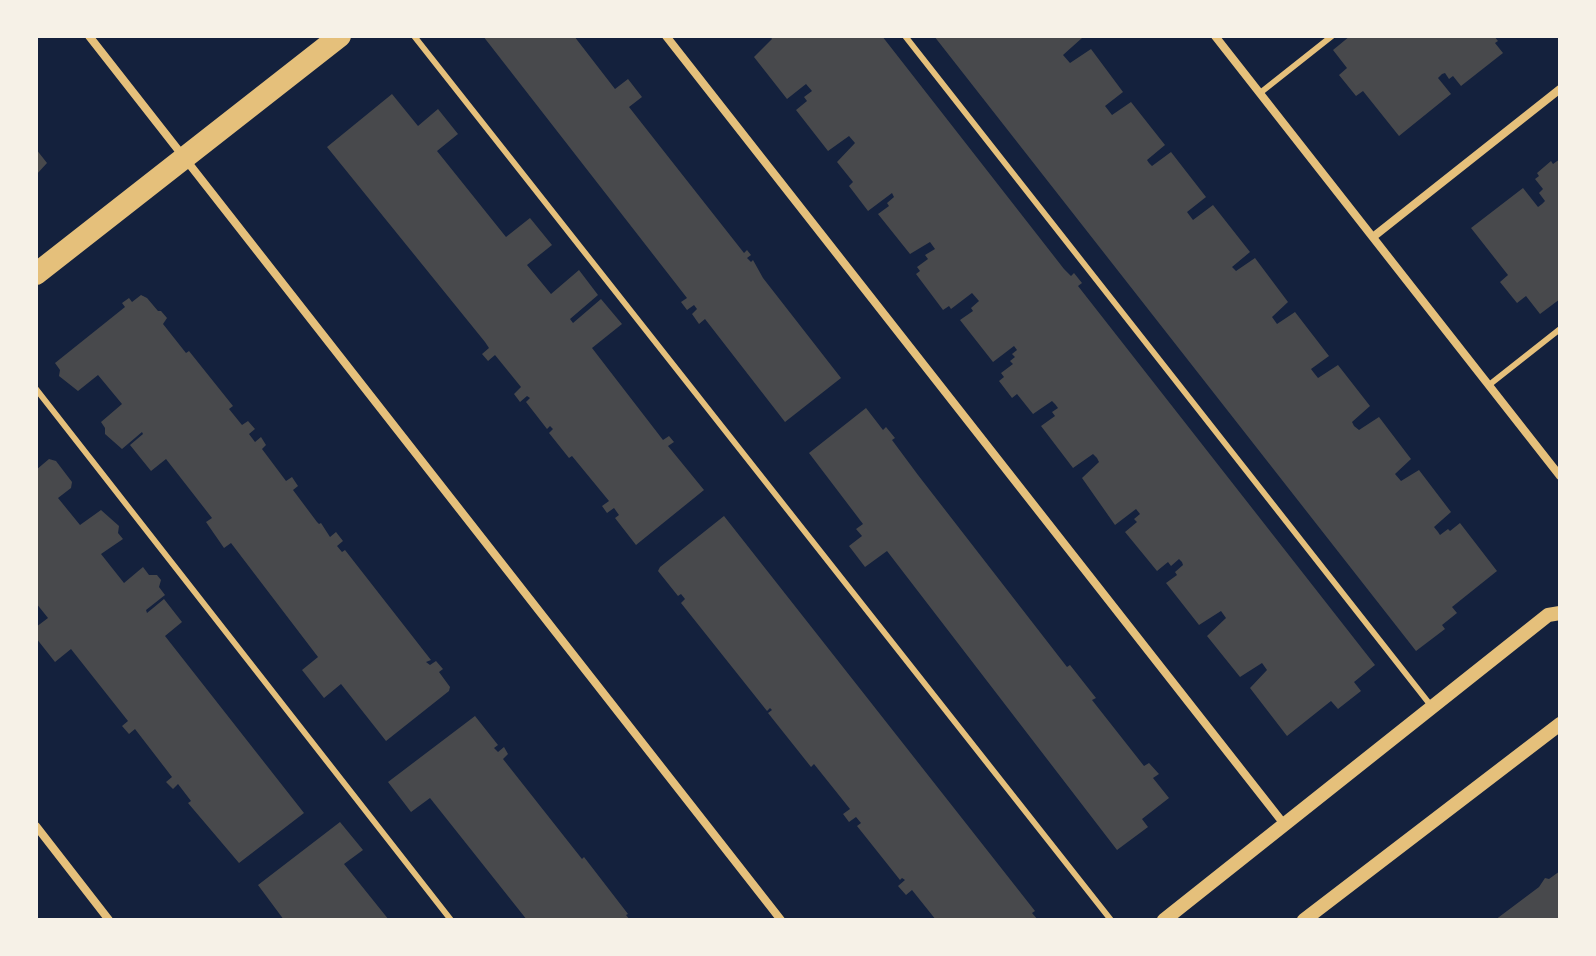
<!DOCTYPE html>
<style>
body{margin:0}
#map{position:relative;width:1596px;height:956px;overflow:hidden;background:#14213d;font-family:"Golos Text",sans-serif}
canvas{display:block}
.frame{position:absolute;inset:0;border:38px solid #f6f1e7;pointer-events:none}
</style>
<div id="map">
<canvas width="1596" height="956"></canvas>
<div class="frame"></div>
</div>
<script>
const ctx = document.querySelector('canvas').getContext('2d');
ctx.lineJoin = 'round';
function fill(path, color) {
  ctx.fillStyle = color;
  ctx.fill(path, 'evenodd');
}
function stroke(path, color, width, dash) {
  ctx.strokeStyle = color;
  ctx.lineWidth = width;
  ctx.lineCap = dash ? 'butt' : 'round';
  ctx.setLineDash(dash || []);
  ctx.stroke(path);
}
const building = new Path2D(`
 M 483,36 L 574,36 L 615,89 L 628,79 L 642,97 L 629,107 L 744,253 L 747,250 L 751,255 L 747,258 L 751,262 L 753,260 L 763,278 L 841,378 L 785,422 L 705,319 L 699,324 L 692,314 L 697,309 L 694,305 L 687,310 L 681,302 L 687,298 Z
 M 770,36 L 882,36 L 1064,269 L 1071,276 L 1074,273 L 1082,283 L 1078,286 L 1375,665 L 1354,682 L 1361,691 L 1338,709 L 1331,701 L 1287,736 L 1250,688 L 1267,670 L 1262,663 L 1240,677 L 1207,636 L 1226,618 L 1221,611 L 1199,625 L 1166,583 L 1177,575 L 1175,572 L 1183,565 L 1182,562 L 1179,559 L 1171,566 L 1168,562 L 1157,571 L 1125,532 L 1137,522 L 1134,519 L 1140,514 L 1136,509 L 1115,525 L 1082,478 L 1099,462 L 1097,458 L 1093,454 L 1073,468 L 1041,426 L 1055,416 L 1052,412 L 1058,408 L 1055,404 L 1052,401 L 1033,414 L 1017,394 L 1012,398 L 999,381 L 1004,377 L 1001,373 L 1013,364 L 1010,361 L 1015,357 L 1012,354 L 1017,350 L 1014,346 L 993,362 L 960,320 L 973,311 L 971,308 L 979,301 L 972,293 L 951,309 L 949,306 L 943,310 L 916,274 L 920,271 L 917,267 L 928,259 L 925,255 L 935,249 L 930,242 L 910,254 L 878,214 L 889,206 L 887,203 L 894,197 L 892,193 L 868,211 L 849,186 L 853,182 L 837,162 L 855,143 L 849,136 L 828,151 L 796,110 L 807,101 L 804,97 L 812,91 L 806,84 L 787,99 L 754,57 L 772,39 Z
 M 934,36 L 1080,36 L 1082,38 L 1063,55 L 1070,63 L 1091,49 L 1123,92 L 1105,106 L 1112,115 L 1131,102 L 1165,145 L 1147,160 L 1149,163 L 1152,166 L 1171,152 L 1206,197 L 1187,212 L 1193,220 L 1213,205 L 1250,252 L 1232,267 L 1236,271 L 1255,258 L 1288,302 L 1272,317 L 1277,324 L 1295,312 L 1329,356 L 1311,369 L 1314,373 L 1318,378 L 1338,365 L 1370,406 L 1352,422 L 1354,426 L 1359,430 L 1379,417 L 1411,459 L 1395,474 L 1401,481 L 1419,470 L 1451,512 L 1434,527 L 1438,532 L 1440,535 L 1448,529 L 1450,531 L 1460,523 L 1497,571 L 1452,607 L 1457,613 L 1442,625 L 1445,629 L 1416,651 Z
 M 1350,36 L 1494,36 L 1498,41 L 1495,43 L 1503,53 L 1461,86 L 1453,76 L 1449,79 L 1445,73 L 1442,74 L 1438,78 L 1451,94 L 1399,136 L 1363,91 L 1356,96 L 1339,75 L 1347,68 L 1333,50 Z
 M 392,94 L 418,126 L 438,109 L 458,134 L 437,151 L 506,237 L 530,218 L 552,245 L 527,265 L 551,294 L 579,270 L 598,295 L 570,319 L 573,323 L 601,299 L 622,324 L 592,348 L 663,440 L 669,436 L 674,442 L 668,446 L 704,490 L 636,545 L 615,518 L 619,515 L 614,508 L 607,513 L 602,506 L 609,501 L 572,456 L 569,458 L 549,433 L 553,429 L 550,426 L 547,429 L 526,402 L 530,398 L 527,396 L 520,402 L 514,394 L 521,387 L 495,355 L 488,361 L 482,354 L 489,348 L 485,342 L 327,147 Z
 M 36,149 L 47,163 L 36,175 Z
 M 1560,159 L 1560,299 L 1540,314 L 1526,296 L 1517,303 L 1500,282 L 1508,275 L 1471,228 L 1523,188 L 1538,207 L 1542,204 L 1545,201 L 1539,193 L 1543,189 L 1535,179 L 1539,176 L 1537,173 L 1551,161 L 1553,164 Z
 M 141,295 L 147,298 L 158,311 L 161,311 L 167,318 L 163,324 L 186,353 L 189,351 L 233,406 L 229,409 L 242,425 L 248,421 L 255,429 L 249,434 L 255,442 L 261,437 L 266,445 L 262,449 L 286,481 L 292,477 L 298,486 L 293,490 L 317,522 L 319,524 L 321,523 L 330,537 L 336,532 L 343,541 L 337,546 L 342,552 L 345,550 L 431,660 L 426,662 L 430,665 L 436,661 L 443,669 L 439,672 L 450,687 L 449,691 L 386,741 L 341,684 L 324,698 L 302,670 L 318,657 L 231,543 L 224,548 L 206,522 L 212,518 L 166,459 L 151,471 L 130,445 L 143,434 L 142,432 L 122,449 L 105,434 L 105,428 L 101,422 L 122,404 L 98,375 L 78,391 L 59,376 L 60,370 L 55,363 L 125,307 L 122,303 L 129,298 L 132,302 Z
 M 866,408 L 883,430 L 886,427 L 895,438 L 892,440 L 918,475 L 1067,667 L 1070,665 L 1096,698 L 1092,700 L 1144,766 L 1149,763 L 1159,774 L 1153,778 L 1169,798 L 1142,819 L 1148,827 L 1117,850 L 887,551 L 865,567 L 849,546 L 862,536 L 856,529 L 863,524 L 809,453 Z
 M 49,459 L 56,461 L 72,482 L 71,488 L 58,498 L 80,525 L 101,510 L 119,526 L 118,533 L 123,539 L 101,554 L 124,583 L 143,567 L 149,575 L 157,575 L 161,580 L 159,587 L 165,595 L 146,610 L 147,613 L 164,599 L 182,622 L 165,636 L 304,813 L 239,863 L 188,803 L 191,801 L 178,784 L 173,789 L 166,782 L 172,777 L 135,729 L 129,734 L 122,726 L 128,721 L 71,649 L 55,662 L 36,638 L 36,627 L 48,618 L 36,603 L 36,470 Z
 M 724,516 L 1035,911 L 1032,913 L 1038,920 L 936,920 L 912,890 L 906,895 L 898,886 L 905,880 L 902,878 L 900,880 L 857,826 L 861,823 L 856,817 L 849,822 L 843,814 L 850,809 L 814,764 L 811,767 L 768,713 L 772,710 L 770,708 L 767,711 L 681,603 L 685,599 L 681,594 L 678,596 L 658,571 L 660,567 Z
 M 475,716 L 498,745 L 494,748 L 498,752 L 504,747 L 508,754 L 503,759 L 582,859 L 584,857 L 628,914 L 626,915 L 630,920 L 527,920 L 430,798 L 411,812 L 388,782 Z
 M 340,822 L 363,850 L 344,864 L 389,920 L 284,920 L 258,885 Z
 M 1560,871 L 1560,920 L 1495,920 L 1539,887 L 1545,878 L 1549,879 Z`);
const service = new Path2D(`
 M 414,36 L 1111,920
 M 905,36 L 1432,707
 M 1260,93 L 1332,36
 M 1489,385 L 1560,329
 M 36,389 L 451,920`);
const minor = new Path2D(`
 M 89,36 L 781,920
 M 666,36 L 1284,824
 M 1215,36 L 1560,476
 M 1373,237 L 1560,89
 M 36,826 L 109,920`);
const tertiary = new Path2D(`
 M 1164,920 L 1548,615 L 1560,613
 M 1304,920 L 1560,724`);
const trunk = new Path2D(`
 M 36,274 L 340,36`);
fill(building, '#48494c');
stroke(service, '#e5c07b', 6);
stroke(minor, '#e5c07b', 8);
stroke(tertiary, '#e5c07b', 14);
stroke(trunk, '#e5c07b', 22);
</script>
